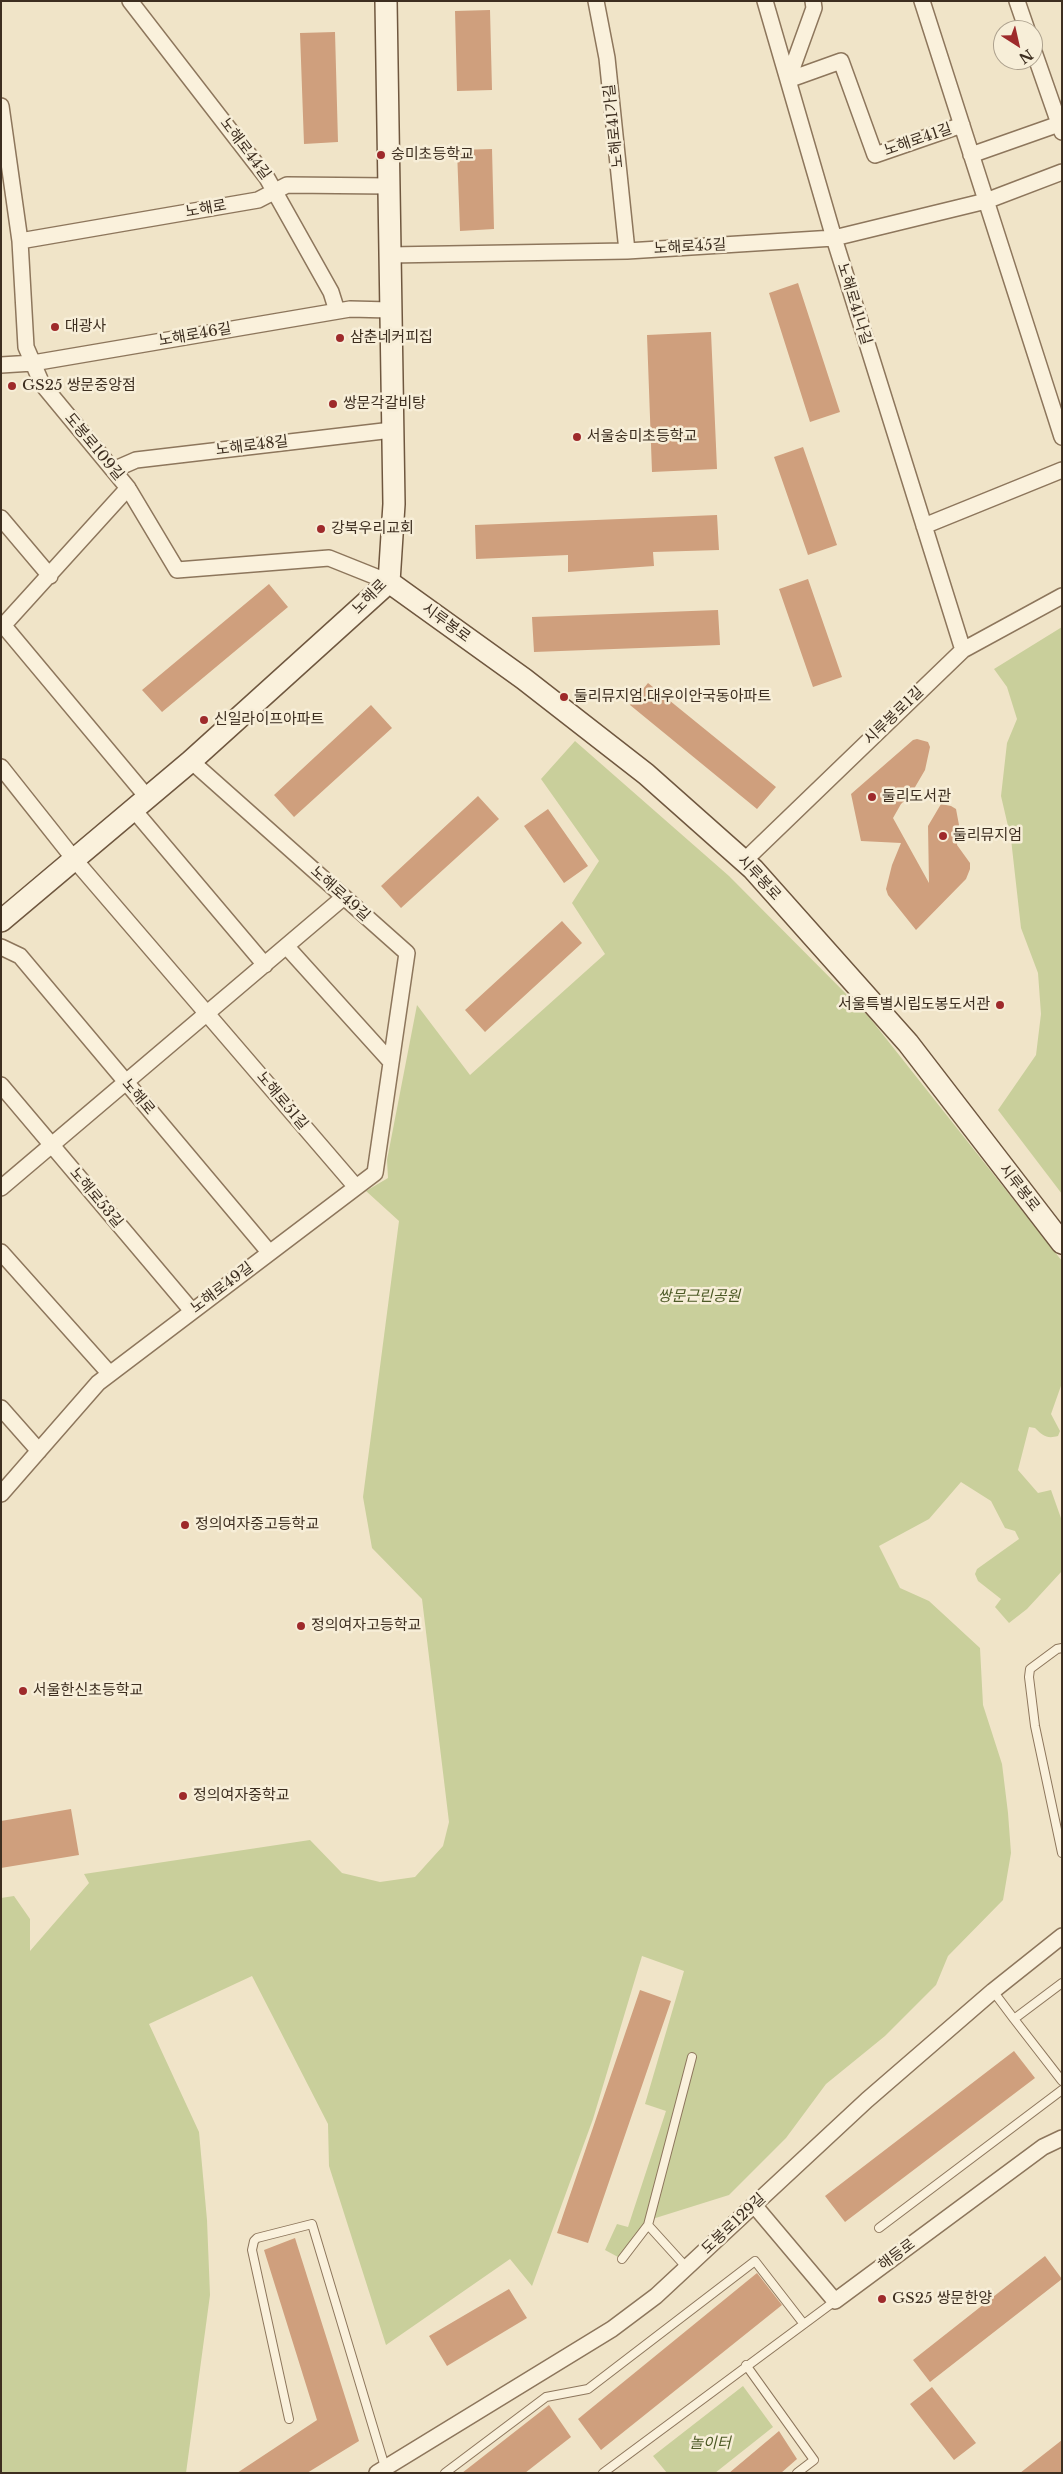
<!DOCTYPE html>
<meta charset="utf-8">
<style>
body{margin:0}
#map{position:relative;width:1063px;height:2474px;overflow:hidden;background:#f0e4c8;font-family:"Libre Baskerville",serif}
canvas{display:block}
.frame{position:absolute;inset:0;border:2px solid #3d2e20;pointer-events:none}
.north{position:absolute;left:993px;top:20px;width:50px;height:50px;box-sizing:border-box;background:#f7eed8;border:1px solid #ada18e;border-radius:50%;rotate:145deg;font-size:14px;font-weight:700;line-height:20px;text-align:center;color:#3d2e20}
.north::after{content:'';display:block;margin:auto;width:18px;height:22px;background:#9e2a2b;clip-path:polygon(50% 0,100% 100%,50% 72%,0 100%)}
</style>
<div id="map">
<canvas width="1063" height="2474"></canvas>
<div class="frame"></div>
<div class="north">N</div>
</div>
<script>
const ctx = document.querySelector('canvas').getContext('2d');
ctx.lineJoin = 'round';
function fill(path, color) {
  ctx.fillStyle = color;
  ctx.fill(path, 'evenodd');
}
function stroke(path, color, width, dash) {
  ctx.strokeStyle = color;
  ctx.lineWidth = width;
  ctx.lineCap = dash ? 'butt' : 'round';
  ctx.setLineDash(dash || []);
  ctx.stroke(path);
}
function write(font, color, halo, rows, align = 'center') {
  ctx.font = font + ' "Libre Baskerville","Noto Sans KR",serif';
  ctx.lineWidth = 5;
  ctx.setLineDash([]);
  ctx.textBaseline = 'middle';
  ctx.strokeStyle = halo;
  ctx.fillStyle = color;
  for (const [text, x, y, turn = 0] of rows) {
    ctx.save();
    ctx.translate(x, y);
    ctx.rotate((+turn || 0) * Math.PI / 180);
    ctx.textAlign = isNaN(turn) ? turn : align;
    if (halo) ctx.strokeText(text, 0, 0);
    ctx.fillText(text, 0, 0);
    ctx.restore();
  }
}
const green = new Path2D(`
 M 1062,627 L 1062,1194 L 998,1110 L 1036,1055 L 1041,1014 L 1038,973 L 1021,928 L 1011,839 L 1001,796 L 1007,743 L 1017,719 L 1007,687 L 994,669 Z
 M 575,741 L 729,876 L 869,1017 L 1062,1261 L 1062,1383 L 1051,1414 L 1060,1431 L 1058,1436 C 1047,1439 1043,1436 1035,1428 L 1029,1427 L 1018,1470 L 1038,1493 L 1051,1490 L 1062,1521 L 1062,1571 L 1027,1609 L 1009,1623 L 995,1607 L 1001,1599 L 978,1581 L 975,1574 L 977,1569 L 1019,1539 L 1015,1531 L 1005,1528 L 991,1501 L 961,1482 L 929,1519 L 879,1546 L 900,1588 L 929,1601 L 980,1648 L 983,1705 L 1002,1764 L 1008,1813 L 1011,1853 L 1003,1900 L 948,1956 L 936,1985 L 885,2036 L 826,2084 L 786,2138 L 729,2195 L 646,2221 L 618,2257 L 605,2250 L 617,2224 L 628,2227 L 666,2111 L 645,2104 L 684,1971 L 642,1956 L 593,2119 L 532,2286 L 510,2259 L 386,2345 L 329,2166 L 328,2124 L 252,1976 L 149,2024 L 199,2132 L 207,2220 L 210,2295 L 186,2473 L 1,2473 L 1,1898 L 14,1896 L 30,1919 L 30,1951 L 89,1883 L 84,1874 L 310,1840 L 342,1873 L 380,1882 L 415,1877 L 443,1846 L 449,1822 L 422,1599 L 372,1548 L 363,1497 L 399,1221 L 366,1191 L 388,1178 L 387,1160 L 417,1005 L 470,1075 L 605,954 L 572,903 L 599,861 L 541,779 Z
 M 743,2386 L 773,2427 L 715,2473 L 667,2473 L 653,2456 Z`);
const building = new Path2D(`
 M 490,10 L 492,90 L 457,91 L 455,11 Z
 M 335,32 L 338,142 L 304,144 L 300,33 Z
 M 492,149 L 494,229 L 460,231 L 457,150 Z
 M 798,283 L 840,412 L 810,422 L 769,293 Z
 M 711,332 L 717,469 L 652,472 L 647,335 Z
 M 803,447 L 837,545 L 808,555 L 774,457 Z
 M 717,515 L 719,550 L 653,552 L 654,566 L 568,572 L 568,555 L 476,559 L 475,525 Z
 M 808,579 L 842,677 L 813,687 L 779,589 Z
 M 269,584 L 288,607 L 162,712 L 142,690 Z
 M 718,610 L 720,645 L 534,652 L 532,617 Z
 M 648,683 L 776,787 L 757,809 L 630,705 Z
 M 371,705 L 392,728 L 294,817 L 274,795 Z
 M 917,739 L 928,742 L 930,747 L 925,770 L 911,794 L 901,804 L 893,818 L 929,883 L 928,826 L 941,804 L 951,806 L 956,809 L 959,825 L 957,845 L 970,863 L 970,869 L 966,879 L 916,930 L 888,895 L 886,889 L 892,865 L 901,843 L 861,841 L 851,794 L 913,740 Z
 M 478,796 L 499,819 L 401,908 L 381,886 Z
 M 548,809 L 588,866 L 564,883 L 524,826 Z
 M 562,921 L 582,943 L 485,1032 L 465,1010 Z
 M 71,1809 L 79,1855 L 1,1868 L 1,1821 Z
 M 640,1990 L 671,2001 L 588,2243 L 557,2233 Z
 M 1014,2051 L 1035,2078 L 845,2222 L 825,2196 Z
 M 295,2238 L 359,2441 L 307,2473 L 237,2473 L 317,2420 L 264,2250 Z
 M 1045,2256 L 1062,2279 L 930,2382 L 913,2360 Z
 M 757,2273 L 782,2305 L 601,2450 L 578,2419 Z
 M 509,2289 L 527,2318 L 447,2366 L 429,2336 Z
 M 932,2387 L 976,2443 L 954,2460 L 910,2404 Z
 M 549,2405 L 571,2437 L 525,2473 L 462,2473 Z
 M 779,2431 L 797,2459 L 781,2473 L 729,2473 Z
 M 1062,2440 L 1062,2473 L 1020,2473 Z`);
const lane = new Path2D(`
 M 1062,1648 L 1057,1649 L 1030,1669 L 1029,1677 L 1035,1726 L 1062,1853
 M 1062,1983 L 1014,2019 L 1062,2081
 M 993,1991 L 1014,2019
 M 879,2228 L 1062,2090
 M 622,2259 L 648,2225
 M 687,2268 L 648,2225 L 692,2057
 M 746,2365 L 814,2460 L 797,2473
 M 289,2419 L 252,2250 L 254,2241 L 257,2238 L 312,2224 L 385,2467
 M 445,2473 L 546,2397 L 588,2389 L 755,2261 L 803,2323
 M 603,2473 L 835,2301`);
const street = new Path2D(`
 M 130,1 L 267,178 L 331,292 L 337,311
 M 596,1 L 607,58 L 627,251
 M 765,1 L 834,238 L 963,650
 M 922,1 L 1062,437
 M 1017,1 L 1027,30
 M 1033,49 L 1062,132
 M 788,80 L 841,61 L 875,155 L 962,125
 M 788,80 L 814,8 L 813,1
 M 1,106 L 20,241 L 26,347 L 42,384 L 128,488 L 177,570 L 329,558 L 389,582
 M 971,155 L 1059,124
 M 20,241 L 258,200 L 287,185 L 389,186
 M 389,255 L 627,251 L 834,238 L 986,201 L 1062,172
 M 1,365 L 33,363 L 350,309 L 390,310
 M 113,470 L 136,460 L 392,430
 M 1,518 L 50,576
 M 924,526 L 1062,470
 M 4,626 L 147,797
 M 1,628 L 128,488
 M 1,767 L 74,859 L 356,1187
 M 133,809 L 265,965
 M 744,861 L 963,650 L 1062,596
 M 1,947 L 20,956 L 269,1252
 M 287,947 L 391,1062
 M 1,1085 L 192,1311
 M 1,1188 L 344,897
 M 1,1252 L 110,1374
 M 1,1408 L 39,1451
 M 1,1494 L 98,1383 L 375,1173 L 407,953 L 191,761
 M 754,2205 L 835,2301 L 1043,2147 L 1062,2138
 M 377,2473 L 612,2329 L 656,2296 L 867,2100 L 993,1991 L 1062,1936`);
const secondary = new Path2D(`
 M 389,582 L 524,679 L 646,774 L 753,869 L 908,1043 L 1062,1243
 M 1,921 L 191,761 L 389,582 L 394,504 L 386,1`);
const markers = [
 [381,155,5,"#9e2a2b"],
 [55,327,5,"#9e2a2b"],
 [340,338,5,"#9e2a2b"],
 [12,386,5,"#9e2a2b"],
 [333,404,5,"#9e2a2b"],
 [577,437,5,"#9e2a2b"],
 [321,529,5,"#9e2a2b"],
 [564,697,5,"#9e2a2b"],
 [204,720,5,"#9e2a2b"],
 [872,797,5,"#9e2a2b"],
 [943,836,5,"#9e2a2b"],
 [1000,1005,5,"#9e2a2b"],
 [185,1525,5,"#9e2a2b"],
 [301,1626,5,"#9e2a2b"],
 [23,1691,5,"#9e2a2b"],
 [183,1796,5,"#9e2a2b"],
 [882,2299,5,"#9e2a2b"]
];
const streetNames = [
 ["노해로41가길",614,126,-96],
 ["노해로41길",918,140,-19],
 ["노해로44길",245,149,53],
 ["노해로",206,209,-10],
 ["노해로45길",690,247,-3],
 ["노해로41나길",854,304,73],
 ["노해로46길",195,335,-10],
 ["노해로48길",252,446,-7],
 ["도봉로109길",94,447,50],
 ["노해로",370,597,-45],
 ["시루봉로",446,623,36],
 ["시루봉로1길",894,716,-44],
 ["시루봉로",759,878,47],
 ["노해로49길",340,894,42],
 ["노해로",138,1097,50],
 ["노해로51길",282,1101,50],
 ["시루봉로",1019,1188,52],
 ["노해로53길",96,1198,50],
 ["노해로49길",222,1288,-37],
 ["도봉로129길",734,2224,-43],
 ["해등로",897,2255,-37]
];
const poiNames = [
 ["숭미초등학교",391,155],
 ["대광사",65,327],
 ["삼춘네커피집",350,338],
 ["GS25 쌍문중앙점",22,386],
 ["쌍문각갈비탕",343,404],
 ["서울숭미초등학교",587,437],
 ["강북우리교회",331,529],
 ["둘리뮤지엄.대우이안국동아파트",574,697],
 ["신일라이프아파트",214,720],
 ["둘리도서관",882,797],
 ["둘리뮤지엄",953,836],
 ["서울특별시립도봉도서관",990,1005,"right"],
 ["정의여자중고등학교",195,1525],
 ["정의여자고등학교",311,1626],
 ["서울한신초등학교",33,1691],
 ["정의여자중학교",193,1796],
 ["GS25 쌍문한양",892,2299]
];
const parkNames = [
 ["쌍문근린공원",699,1297],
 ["놀이터",710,2444]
];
fill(green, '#c9cf9b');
fill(building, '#cf9f7d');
stroke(lane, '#8d765c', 10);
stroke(street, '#8d765c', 18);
stroke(secondary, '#6f573f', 24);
stroke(lane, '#faf1dc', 8);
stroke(street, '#faf1dc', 15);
stroke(secondary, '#faf1dc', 21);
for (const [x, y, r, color] of markers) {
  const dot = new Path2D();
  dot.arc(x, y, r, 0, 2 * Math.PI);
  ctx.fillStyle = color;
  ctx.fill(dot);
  stroke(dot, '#f7eed8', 2);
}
write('15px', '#3d2e20', '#f7eed8', streetNames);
write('15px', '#3d2e20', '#f7eed8', poiNames, 'left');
write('italic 15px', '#4d5a26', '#f7eed8', parkNames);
</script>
